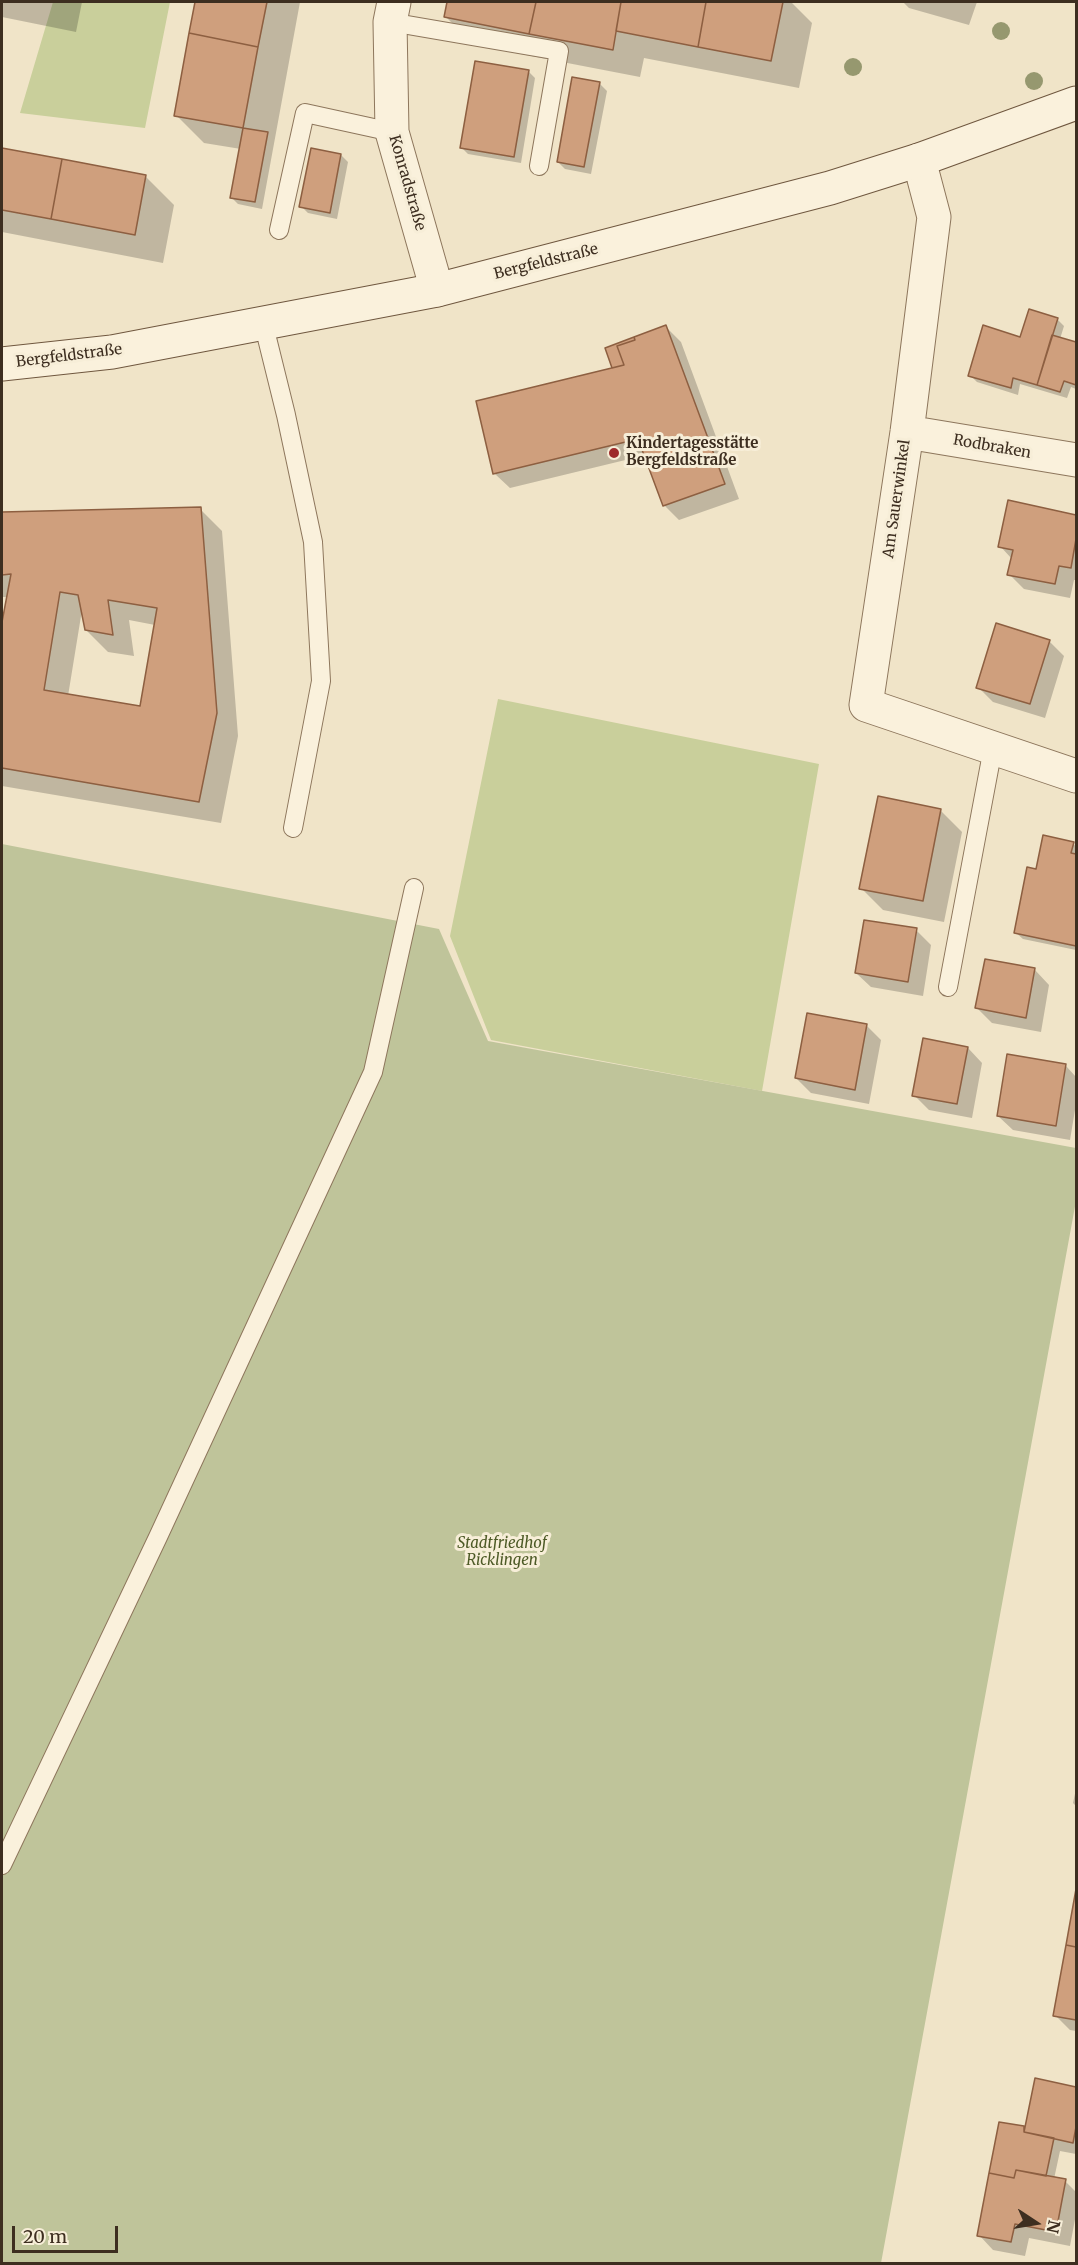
<!DOCTYPE html>
<meta charset="utf-8">
<style>
body{margin:0}
#map{position:relative;width:1078px;height:2265px;overflow:hidden;background:#f0e4c8;font-family:Merriweather,serif}
canvas{display:block}
.frame{position:absolute;inset:0;border:3px solid #3d2e20;pointer-events:none}
.north{position:absolute;left:1006px;top:2193px;width:60px;height:60px;-webkit-text-stroke:4px #f7eed8;paint-order:stroke;rotate:102deg;font-size:16px;font-weight:700;line-height:24px;text-align:center;color:#3d2e20}
.north::after{content:'';display:block;margin:auto;width:21px;height:27px;background:#3d2e20;clip-path:polygon(50% 0,100% 100%,50% 72%,0 100%)}
.scale{position:absolute;left:12px;top:2226px;width:106px;height:27px;box-sizing:border-box;border:3px solid #3d2e20;border-top:0;padding-left:8px;font-size:18px;line-height:21px;white-space:nowrap;color:#3d2e20;-webkit-text-stroke:4px #f7eed8;paint-order:stroke}
</style>
<div id="map">
<canvas width="1078" height="2265"></canvas>
<div class="frame"></div>
<div class="north">N</div>
<div class="scale">20 m</div>
</div>
<script>
const ctx = document.querySelector('canvas').getContext('2d');
ctx.lineJoin = 'round';
function fill(path, color) {
  ctx.fillStyle = color;
  ctx.fill(path, 'evenodd');
}
function stroke(path, color, width, dash) {
  ctx.strokeStyle = color;
  ctx.lineWidth = width;
  ctx.lineCap = dash ? 'butt' : 'round';
  ctx.setLineDash(dash || []);
  ctx.stroke(path);
}
function write(font, color, halo, rows, align = 'center') {
  ctx.font = font + ' Merriweather,serif';
  ctx.lineWidth = 6;
  ctx.setLineDash([]);
  ctx.textBaseline = 'middle';
  ctx.strokeStyle = halo;
  ctx.fillStyle = color;
  for (const [text, x, y, turn = 0] of rows) {
    ctx.save();
    ctx.translate(x, y);
    ctx.rotate((+turn || 0) * Math.PI / 180);
    ctx.textAlign = isNaN(turn) ? turn : align;
    if (halo) ctx.strokeText(text, 0, 0);
    ctx.fillText(text, 0, 0);
    ctx.restore();
  }
}
const green = new Path2D(`
 M 53,2 L 170,2 L 145,128 L 20,113 Z
 M 498,699 L 819,764 L 762,1091 L 491,1040 L 450,936 Z`);
const cemetery = new Path2D(`
 M 2,844 L 439,929 L 488,1041 L 1076,1148 L 1076,1201 L 881,2263 L 2,2263 Z`);
const shadow = new Path2D(`
 M 2,2 L 82,2 L 76,32 L 2,17 Z
 M 197,2 L 300,2 L 262,209 L 238,204 L 231,197 L 241,149 L 204,143 L 176,115 Z
 M 449,2 L 791,2 L 812,23 L 799,88 L 644,58 L 640,77 L 474,45 L 446,17 Z
 M 903,2 L 977,2 L 969,25 L 909,8 Z
 M 528,71 L 535,78 L 521,163 L 468,154 L 461,147 Z
 M 600,84 L 607,91 L 591,174 L 565,169 L 558,162 Z
 M 2,149 L 146,177 L 174,205 L 163,263 L 2,232 Z
 M 341,155 L 348,162 L 337,219 L 308,213 L 301,206 Z
 M 1057,319 L 1064,326 L 1060,339 L 1076,344 L 1076,389 L 1071,387 L 1067,398 L 1020,384 L 1018,395 L 977,382 L 970,375 L 1021,339 Z
 M 666,327 L 681,342 L 739,499 L 679,520 L 664,505 L 646,455 L 510,488 L 495,474 Z
 M 1009,502 L 1076,516 L 1076,580 L 1074,580 L 1070,598 L 1024,589 L 1009,574 L 1012,559 L 1000,546 Z
 M 200,509 L 222,531 L 238,736 L 221,823 L 2,786 L 2,629 L 8,597 L 2,597 L 2,514 ZM 82,610 L 86,630 L 108,652 L 134,656 L 129,620 L 155,625 L 141,708 L 68,696 Z
 M 1049,641 L 1064,656 L 1045,718 L 993,702 L 978,687 Z
 M 940,810 L 962,832 L 944,922 L 883,910 L 861,888 Z
 M 1073,843 L 1076,847 L 1076,950 L 1023,939 L 1015,932 L 1038,870 Z
 M 916,930 L 931,945 L 923,996 L 871,987 L 856,973 Z
 M 1035,970 L 1049,985 L 1041,1032 L 992,1023 L 977,1008 Z
 M 866,1025 L 881,1040 L 869,1104 L 811,1093 L 796,1078 Z
 M 968,1048 L 982,1063 L 972,1118 L 929,1110 L 914,1095 Z
 M 1066,1066 L 1076,1077 L 1076,1104 L 1070,1140 L 1013,1130 L 998,1116 Z
 M 1076,1789 L 1076,1806 L 1073,1803 Z
 M 1076,1898 L 1076,2031 L 1070,2030 L 1055,2015 Z
 M 1036,2080 L 1076,2088 L 1076,2154 L 1060,2151 L 1054,2179 L 1065,2181 L 1076,2192 L 1076,2214 L 1070,2246 L 1029,2238 L 1025,2256 L 993,2250 L 979,2235 L 1024,2128 L 1026,2130 Z`);
const building = new Path2D(`
 M 195,2 L 267,2 L 258,47 L 189,33 Z
 M 447,2 L 536,2 L 529,34 L 444,17 Z
 M 536,2 L 621,2 L 613,50 L 529,34 Z
 M 621,2 L 706,2 L 698,47 L 616,31 Z
 M 706,2 L 783,2 L 771,61 L 698,47 Z
 M 189,33 L 258,47 L 243,128 L 174,116 Z
 M 475,61 L 529,70 L 514,157 L 460,148 Z
 M 572,77 L 600,82 L 584,167 L 557,162 Z
 M 243,128 L 268,132 L 255,202 L 230,198 Z
 M 2,148 L 62,159 L 51,219 L 2,210 Z
 M 311,148 L 341,154 L 330,213 L 299,207 Z
 M 62,159 L 146,175 L 135,235 L 51,219 Z
 M 1029,309 L 1058,318 L 1037,385 L 1013,378 L 1011,388 L 968,376 L 983,325 L 1020,337 Z
 M 666,325 L 725,484 L 663,506 L 638,439 L 493,474 L 476,401 L 624,365 L 617,346 L 635,340 L 634,337 Z
 M 1052,335 L 1076,342 L 1076,385 L 1064,381 L 1060,392 L 1037,385 Z
 M 634,337 L 635,340 L 617,346 L 624,365 L 612,368 L 605,348 Z
 M 1008,500 L 1076,515 L 1076,539 L 1071,568 L 1059,566 L 1055,584 L 1007,575 L 1013,550 L 998,547 Z
 M 201,507 L 217,713 L 199,802 L 2,768 L 2,622 L 11,574 L 2,575 L 2,512 ZM 60,592 L 78,595 L 85,630 L 113,635 L 108,600 L 157,608 L 140,706 L 44,690 Z
 M 996,623 L 1050,640 L 1030,704 L 976,688 Z
 M 878,796 L 941,809 L 923,901 L 859,889 Z
 M 1043,835 L 1074,842 L 1071,853 L 1076,854 L 1076,946 L 1014,933 L 1027,867 L 1036,869 Z
 M 864,920 L 917,928 L 908,982 L 855,973 Z
 M 985,959 L 1035,968 L 1026,1018 L 975,1008 Z
 M 807,1013 L 867,1024 L 855,1090 L 795,1078 Z
 M 923,1038 L 968,1047 L 957,1104 L 912,1096 Z
 M 1007,1054 L 1066,1064 L 1056,1126 L 997,1116 Z
 M 1076,1889 L 1076,1947 L 1066,1945 Z
 M 1066,1945 L 1076,1947 L 1076,2020 L 1053,2016 Z
 M 1035,2078 L 1076,2087 L 1076,2127 L 1073,2143 L 1024,2132 Z
 M 999,2122 L 1024,2126 L 1024,2132 L 1054,2138 L 1046,2176 L 1016,2170 L 1014,2178 L 989,2173 Z
 M 1016,2170 L 1066,2179 L 1056,2232 L 1015,2224 L 1011,2242 L 977,2236 L 989,2173 L 1014,2178 Z`);
const lane = new Path2D(`
 M 390,22 L 559,51 L 539,166
 M 279,230 L 305,113 L 392,132
 M 263,322 L 286,415 L 313,542 L 321,681 L 293,828
 M 948,987 L 993,748
 M 2,1865 L 158,1537 L 373,1072 L 414,888`);
const street = new Path2D(`
 M 394,2 L 390,22 L 392,132 L 437,290
 M 919,160 L 934,217 L 907,432 L 866,705 L 1076,776
 M 907,432 L 1076,460`);
const secondary = new Path2D(`
 M 2,364 L 112,352 L 437,290 L 830,188 L 919,160 L 1076,103`);
const trees = [
 [1001,31],
 [853,67],
 [1034,81]
];
const markers = [
 [614,453,6,"#9e2a2b"]
];
const streetNames = [
 ["Konradstraße",407,183,74],
 ["Bergfeldstraße",546,262,-14],
 ["Bergfeldstraße",69,356,-7],
 ["Rodbraken",992,447,10],
 ["Am Sauerwinkel",897,499,-82]
];
const poiNames = [
 ["Kindertagesstätte",626,444],
 ["Bergfeldstraße",626,461]
];
const parkNames = [
 ["Stadtfriedhof",502,1544],
 ["Ricklingen",502,1561]
];
fill(green, '#c9cf9b');
fill(cemetery, '#bfc49a');
fill(shadow, '#0003');
fill(building, '#cf9f7d');
stroke(building, '#8d5f41', 1.5);
stroke(lane, '#8d765c', 20);
stroke(street, '#8d765c', 35);
stroke(secondary, '#6f573f', 35);
stroke(lane, '#faf1dc', 18);
stroke(street, '#faf1dc', 33);
stroke(secondary, '#faf1dc', 33);
ctx.fillStyle = '#96986f';
for (const [x, y] of trees) {
  ctx.beginPath();
  ctx.arc(x, y, 9, 0, 2 * Math.PI);
  ctx.fill();
}
for (const [x, y, r, color] of markers) {
  const dot = new Path2D();
  dot.arc(x, y, r, 0, 2 * Math.PI);
  ctx.fillStyle = color;
  ctx.fill(dot);
  stroke(dot, '#f7eed8', 2);
}
write('15px', '#3d2e20', '#f7eed8', streetNames);
write('bold 15px', '#3d2e20', '#f7eed8', poiNames, 'left');
write('italic 15px', '#4d5a26', '#f7eed8', parkNames);
</script>
